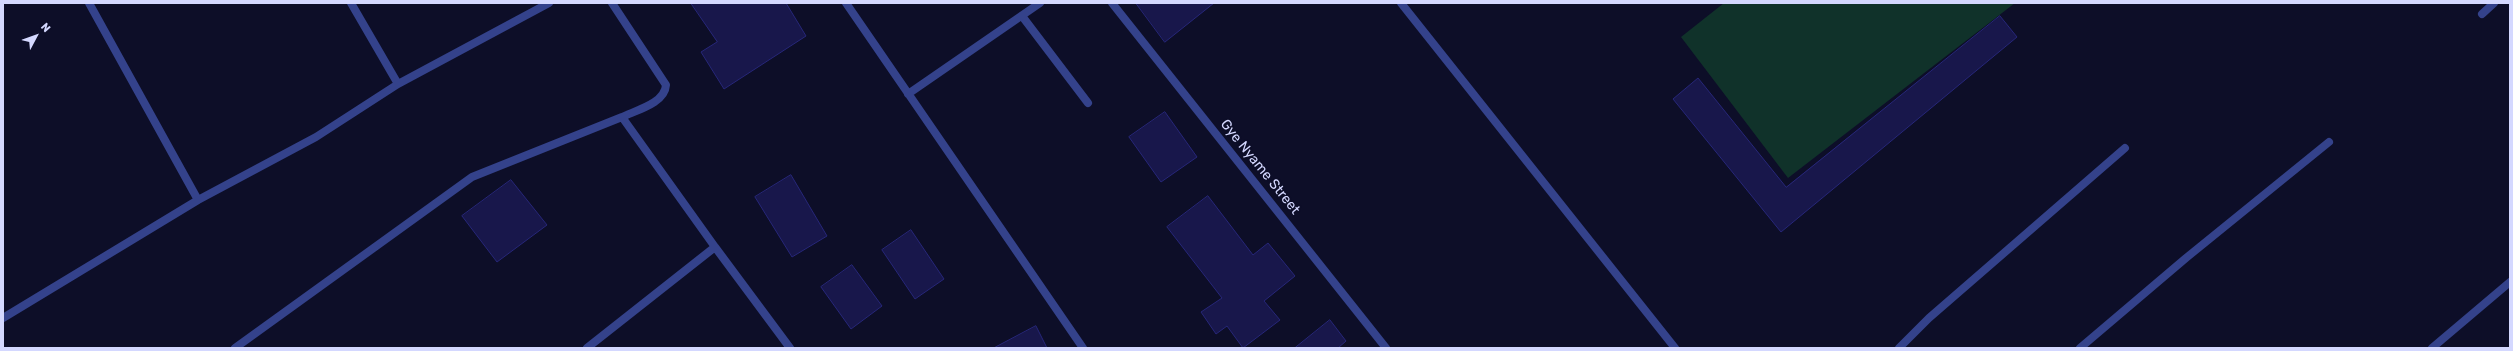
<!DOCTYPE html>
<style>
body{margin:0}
#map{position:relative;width:2513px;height:351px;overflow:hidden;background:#0d0e28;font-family:Rubik,sans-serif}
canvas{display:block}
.frame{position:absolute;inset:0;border:4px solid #d4d8ff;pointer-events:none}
.north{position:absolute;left:16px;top:16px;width:40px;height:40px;-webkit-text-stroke:3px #0d0e28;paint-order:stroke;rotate:49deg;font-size:11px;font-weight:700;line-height:16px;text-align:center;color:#d4d8ff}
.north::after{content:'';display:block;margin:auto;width:14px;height:18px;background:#d4d8ff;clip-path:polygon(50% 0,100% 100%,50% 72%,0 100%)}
</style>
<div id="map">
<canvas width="2513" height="351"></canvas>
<div class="frame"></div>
<div class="north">N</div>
</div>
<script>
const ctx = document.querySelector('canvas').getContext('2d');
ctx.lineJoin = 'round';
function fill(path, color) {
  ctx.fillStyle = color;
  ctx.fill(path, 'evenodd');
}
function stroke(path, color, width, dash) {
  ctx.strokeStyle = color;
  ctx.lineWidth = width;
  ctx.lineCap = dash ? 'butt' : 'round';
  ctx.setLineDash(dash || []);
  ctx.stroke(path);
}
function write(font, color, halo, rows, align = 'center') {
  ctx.font = font + ' Rubik,sans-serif';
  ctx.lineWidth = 3.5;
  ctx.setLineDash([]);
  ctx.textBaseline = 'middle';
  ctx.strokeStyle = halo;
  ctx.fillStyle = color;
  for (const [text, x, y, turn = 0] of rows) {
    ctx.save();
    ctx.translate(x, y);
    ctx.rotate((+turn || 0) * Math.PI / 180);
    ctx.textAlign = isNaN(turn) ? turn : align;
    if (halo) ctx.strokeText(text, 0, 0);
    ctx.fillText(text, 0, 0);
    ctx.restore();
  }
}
const green = new Path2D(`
 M 1724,3 L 2015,3 L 1788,178 L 1681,37 Z`);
const building = new Path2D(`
 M 691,3 L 786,3 L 806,36 L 724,89 L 701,52 L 717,42 Z
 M 1136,3 L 1214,3 L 1165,42 Z
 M 2000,16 L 2017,37 L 1781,232 L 1673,99 L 1698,78 L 1786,187 Z
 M 1165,112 L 1197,157 L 1161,182 L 1129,137 Z
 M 791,175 L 827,236 L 792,257 L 755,197 Z
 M 511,180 L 547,225 L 497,262 L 462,216 Z
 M 1208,196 L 1253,255 L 1268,243 L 1295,276 L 1264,301 L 1280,320 L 1243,348 L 1227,326 L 1216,334 L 1201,312 L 1222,298 L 1167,227 Z
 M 911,230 L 944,279 L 915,299 L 882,250 Z
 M 852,265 L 882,306 L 851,329 L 821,287 Z
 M 1330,320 L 1346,341 L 1338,348 L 1295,348 Z
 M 1036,326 L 1047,348 L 994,348 Z`);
const lane = new Path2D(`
 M 1022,16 L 1088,103`);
const street = new Path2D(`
 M 89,3 L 198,200
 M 351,3 L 398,84
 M 612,3 L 666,85 C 665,103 637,110 622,117 L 715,247
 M 846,3 L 1083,348
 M 1112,3 L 1386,348
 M 1401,3 L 1675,348
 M 2482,14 L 2494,3
 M 908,94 L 1040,3
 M 3,318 L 198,200 L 316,137 L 398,84 L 549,3
 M 235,348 L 472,177 L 622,117
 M 587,348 L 715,247 L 790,348
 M 1899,348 L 1929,318 L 2125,148
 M 2080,348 L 2186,258 L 2329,142
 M 2432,348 L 2510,282`);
const streetNames = [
 ["Gye Nyame Street",1260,167,51]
];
fill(green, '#10322a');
fill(building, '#18174b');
stroke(building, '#272779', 1);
stroke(lane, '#34428b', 8);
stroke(street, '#34428b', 8);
write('14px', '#d4d8ff', '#0d0e28', streetNames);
</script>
